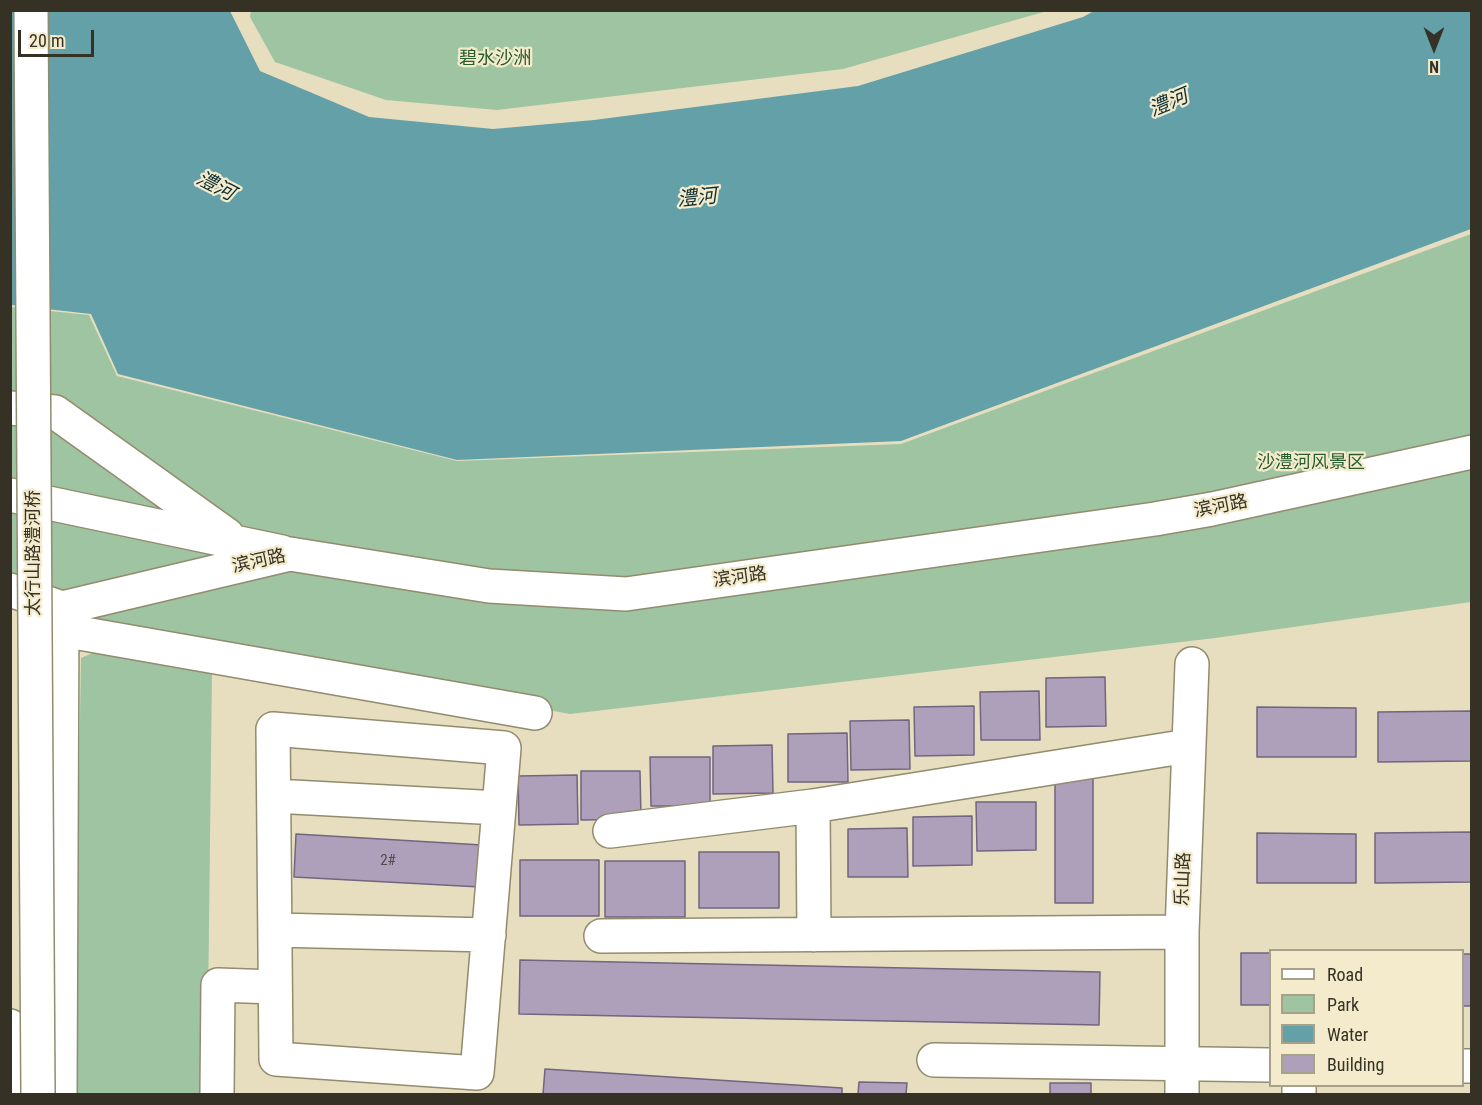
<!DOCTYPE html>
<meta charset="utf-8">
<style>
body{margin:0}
#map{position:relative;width:1482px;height:1105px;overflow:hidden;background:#e7debf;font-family:"Roboto Condensed",sans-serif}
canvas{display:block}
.frame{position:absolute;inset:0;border:12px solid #353125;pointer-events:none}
.legend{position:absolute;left:1269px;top:949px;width:195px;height:138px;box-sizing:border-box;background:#f4ebcc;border:2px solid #a8a189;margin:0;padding:8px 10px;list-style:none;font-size:18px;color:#353125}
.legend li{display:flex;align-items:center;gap:12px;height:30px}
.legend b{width:30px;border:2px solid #a8a189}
.north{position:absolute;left:1404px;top:18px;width:60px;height:60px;-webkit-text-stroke:4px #f4ebcc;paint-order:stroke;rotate:180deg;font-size:16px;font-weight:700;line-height:24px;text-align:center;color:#353125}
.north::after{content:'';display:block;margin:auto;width:21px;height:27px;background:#353125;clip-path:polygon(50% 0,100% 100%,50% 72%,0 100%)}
.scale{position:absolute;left:18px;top:30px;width:76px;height:27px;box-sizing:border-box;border:3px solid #353125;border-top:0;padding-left:8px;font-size:18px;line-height:21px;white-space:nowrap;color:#353125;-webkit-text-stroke:4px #f4ebcc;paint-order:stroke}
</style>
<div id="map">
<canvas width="1482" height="1105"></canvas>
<div class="frame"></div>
<ul class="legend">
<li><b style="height:8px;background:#fff"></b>Road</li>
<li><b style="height:16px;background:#9ec4a1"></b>Park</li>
<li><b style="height:16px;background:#63a0a8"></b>Water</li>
<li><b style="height:16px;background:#ae9fbb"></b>Building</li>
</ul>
<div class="north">N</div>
<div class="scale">20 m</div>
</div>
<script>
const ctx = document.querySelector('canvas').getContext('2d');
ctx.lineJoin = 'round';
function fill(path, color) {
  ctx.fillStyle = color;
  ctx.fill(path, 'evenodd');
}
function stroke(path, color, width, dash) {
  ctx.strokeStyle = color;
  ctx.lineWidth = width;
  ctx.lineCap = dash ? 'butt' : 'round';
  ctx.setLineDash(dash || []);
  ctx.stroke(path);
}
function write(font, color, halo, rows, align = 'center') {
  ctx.font = font + ' "Roboto Condensed","Noto Sans SC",sans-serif';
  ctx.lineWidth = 4.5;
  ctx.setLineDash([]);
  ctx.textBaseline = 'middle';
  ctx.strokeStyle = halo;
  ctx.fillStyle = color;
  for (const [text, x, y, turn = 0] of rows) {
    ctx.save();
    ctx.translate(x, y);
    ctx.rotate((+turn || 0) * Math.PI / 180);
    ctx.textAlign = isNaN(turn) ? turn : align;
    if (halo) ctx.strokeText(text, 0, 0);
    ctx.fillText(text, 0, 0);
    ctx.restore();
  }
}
const green = new Path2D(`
 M 251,10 L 1047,10 L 1047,11 L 843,69 L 497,110 L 386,100 L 275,62 L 250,17 Z
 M 1471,234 L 1471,602 L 1215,638 L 570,714 L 97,628 L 48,586 L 11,574 L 11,307 L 89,315 L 117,376 L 457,461 L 901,444 Z
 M 104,648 L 212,671 L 207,1094 L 74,1094 L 81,658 Z`);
const water = new Path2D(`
 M 11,11 L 230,11 L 260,71 L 369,117 L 493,129 L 594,120 L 858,86 L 1083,17 L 1094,11 L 1471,11 L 1471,229 L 901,441 L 457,460 L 118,374 L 91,314 L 11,305 Z`);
const building = new Path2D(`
 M 1105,677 L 1106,726 L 1046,727 L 1046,678 Z
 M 1039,691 L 1040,740 L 981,740 L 980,692 Z
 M 974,706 L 974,755 L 915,756 L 914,707 Z
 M 1257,707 L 1356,708 L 1356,757 L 1257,757 Z
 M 1472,711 L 1472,761 L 1378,762 L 1378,712 Z
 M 909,720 L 910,769 L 851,770 L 850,721 Z
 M 847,733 L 848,782 L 788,782 L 788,734 Z
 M 772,745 L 773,793 L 713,794 L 713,746 Z
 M 650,757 L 710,757 L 710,806 L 651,806 Z
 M 581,771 L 640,771 L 641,819 L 581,820 Z
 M 577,775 L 578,824 L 519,825 L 518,776 Z
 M 1055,775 L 1093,775 L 1093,903 L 1055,903 Z
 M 976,802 L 1036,802 L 1036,850 L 977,851 Z
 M 972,816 L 972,865 L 913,866 L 913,817 Z
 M 907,828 L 908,877 L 848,877 L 848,829 Z
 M 1472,832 L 1472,882 L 1375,883 L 1375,833 Z
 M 1257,833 L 1356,834 L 1356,883 L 1257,883 Z
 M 296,834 L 482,845 L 480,887 L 294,877 Z
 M 699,852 L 779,852 L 779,908 L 699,908 Z
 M 520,860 L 599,860 L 599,916 L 520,916 Z
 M 605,861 L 685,861 L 685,917 L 605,917 Z
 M 1241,953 L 1270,953 L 1270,1005 L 1241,1005 Z
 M 1462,954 L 1472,954 L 1472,1006 L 1462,1006 Z
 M 520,960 L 1100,972 L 1099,1025 L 519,1014 Z
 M 545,1069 L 842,1088 L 842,1094 L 543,1094 Z
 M 859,1082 L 907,1083 L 906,1094 L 858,1094 Z
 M 1050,1083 L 1091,1083 L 1091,1094 L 1050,1094 Z`);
const minor = new Path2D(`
 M 10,408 L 55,412 L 227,535
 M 10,495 L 282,552
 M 10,590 L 62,608 L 290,554 L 489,586 L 626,594 L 1155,519 L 1212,509 L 1472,452
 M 62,630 L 535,713
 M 273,729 L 504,748 L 477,1073 L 276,1059 Z
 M 274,796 L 499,808
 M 813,806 L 814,935
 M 610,831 L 813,806 L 1188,746
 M 275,930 L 489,935
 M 601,936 L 1182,932
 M 934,1060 L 1270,1065
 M 1462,1066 L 1472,1066
 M 1299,1086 L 1299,1094
 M 60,1094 L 62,608
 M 217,1094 L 218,985 L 275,987
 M 1182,1094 L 1182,932 L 1192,664`);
const major = new Path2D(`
 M 10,1026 L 11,1094`);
const minorBridge = new Path2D(`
 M 31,10 L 38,1094`);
const numberNames = [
 ["2#",388,861]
];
const parkNames = [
 ["碧水沙洲",495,59],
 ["沙澧河风景区",1311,463]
];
const streetNames = [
 ["滨河路",1221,507,-11],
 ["太行山路澧河桥",34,553,-90],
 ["滨河路",259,562,-12],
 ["滨河路",740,578,-8],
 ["乐山路",1184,879,-88]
];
const waterNames = [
 ["澧河",1169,104,-23],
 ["澧河",215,187,27],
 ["澧河",697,199,-6]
];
fill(green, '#9ec4a1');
fill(water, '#63a0a8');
fill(building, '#ae9fbb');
stroke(building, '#72657e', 1.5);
stroke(minor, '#938b6e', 36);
stroke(major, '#938b6e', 36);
stroke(minor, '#fff', 33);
stroke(major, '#fff', 33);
stroke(minorBridge, '#938b6e', 36, []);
stroke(minorBridge, '#fff', 33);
write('15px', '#534c4a', null, numberNames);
write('18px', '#275d2f', '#f4ebcc', parkNames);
write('18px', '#353125', '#f4ebcc', streetNames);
write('italic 20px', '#0f2f33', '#f4ebcc', waterNames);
</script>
